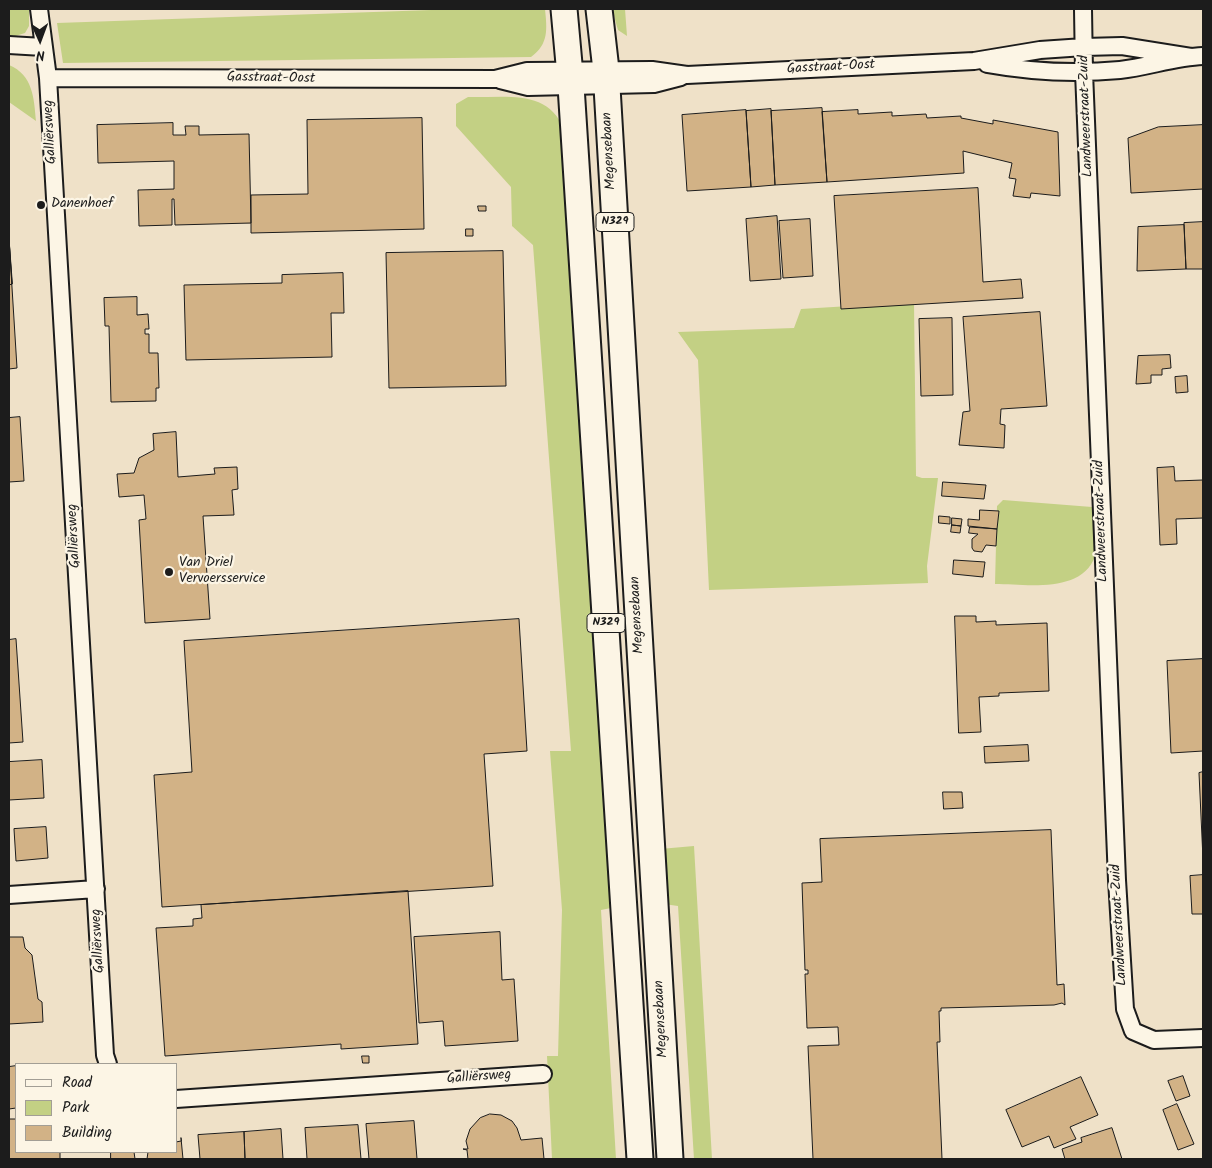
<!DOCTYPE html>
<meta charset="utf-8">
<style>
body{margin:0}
#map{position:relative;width:1212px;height:1168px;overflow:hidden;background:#fcf5e5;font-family:Kalam,sans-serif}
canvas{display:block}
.frame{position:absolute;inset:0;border:10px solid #1c1c1c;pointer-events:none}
.legend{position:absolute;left:15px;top:1063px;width:162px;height:90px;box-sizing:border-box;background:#fcf5e5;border:1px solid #a29e95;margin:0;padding:6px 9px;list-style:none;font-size:15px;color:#1c1c1c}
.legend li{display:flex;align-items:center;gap:10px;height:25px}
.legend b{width:25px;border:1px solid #a29e95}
.north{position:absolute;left:15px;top:15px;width:50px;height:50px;-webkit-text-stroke:4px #fcf5e5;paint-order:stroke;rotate:178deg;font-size:14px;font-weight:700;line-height:20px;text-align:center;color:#1c1c1c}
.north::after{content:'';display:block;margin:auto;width:18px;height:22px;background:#1c1c1c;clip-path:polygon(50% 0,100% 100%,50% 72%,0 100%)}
</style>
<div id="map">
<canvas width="1212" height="1168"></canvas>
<div class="frame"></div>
<ul class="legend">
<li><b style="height:6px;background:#fcf5e5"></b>Road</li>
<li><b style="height:14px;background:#c3d084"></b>Park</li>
<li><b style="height:14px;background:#d2b286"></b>Building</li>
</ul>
<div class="north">N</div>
</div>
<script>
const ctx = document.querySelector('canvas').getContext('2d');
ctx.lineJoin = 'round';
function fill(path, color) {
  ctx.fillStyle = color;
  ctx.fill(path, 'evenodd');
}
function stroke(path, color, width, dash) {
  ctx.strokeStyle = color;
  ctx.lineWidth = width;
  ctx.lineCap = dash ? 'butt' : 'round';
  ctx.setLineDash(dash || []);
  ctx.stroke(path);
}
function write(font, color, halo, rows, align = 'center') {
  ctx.font = font + ' Kalam,sans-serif';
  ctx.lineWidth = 4.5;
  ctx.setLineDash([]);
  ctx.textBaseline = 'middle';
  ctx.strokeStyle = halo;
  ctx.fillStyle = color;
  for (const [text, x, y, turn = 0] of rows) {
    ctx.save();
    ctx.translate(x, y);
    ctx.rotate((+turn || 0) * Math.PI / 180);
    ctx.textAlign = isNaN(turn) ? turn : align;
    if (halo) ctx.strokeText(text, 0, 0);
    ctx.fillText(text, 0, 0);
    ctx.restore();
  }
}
const built = new Path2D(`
 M 9,9 L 1203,9 L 1203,1159 L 9,1159 ZM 16,1064 L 176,1064 L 176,1152 L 16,1152 Z`);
const green = new Path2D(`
 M 9,9 L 29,9 L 29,26 L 25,33 L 9,38 Z
 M 460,9 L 545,9 C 547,29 549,44 531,57 L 63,63 L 57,23 Z
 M 612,9 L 625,9 L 627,36 L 618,30 Z
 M 9,65 C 33,75 34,98 36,121 L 9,102 Z
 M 468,97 C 504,98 549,88 564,130 L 616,907 L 601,910 L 616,1159 L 552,1159 L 547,1056 L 558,1056 L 562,910 L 550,751 L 571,751 L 533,245 L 512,226 L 511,187 L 456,126 L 456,104 Z
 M 914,302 L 916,476 L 922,478 L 938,478 L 927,566 L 928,583 L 709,590 L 698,360 L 678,332 L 794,328 L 801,309 Z
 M 1003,500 L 1092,507 C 1093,519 1099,546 1095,556 C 1082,594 1026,584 995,584 L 997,506 Z
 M 694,846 L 712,1159 L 694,1159 L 678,906 L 664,904 L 660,849 Z`);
const building = new Path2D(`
 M 822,108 L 827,182 L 775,185 L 771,111 Z
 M 771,109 L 775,185 L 751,187 L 746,111 Z
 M 746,110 L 751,187 L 687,191 L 682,115 Z
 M 858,110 L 858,114 L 892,112 L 892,116 L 926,114 L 927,118 L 961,116 L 961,118 L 993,124 L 993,120 L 1058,132 L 1060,196 L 1031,193 L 1030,198 L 1013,196 L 1016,179 L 1009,178 L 1012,163 L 963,151 L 964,173 L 827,182 L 822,112 Z
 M 422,118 L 424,229 L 251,233 L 251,195 L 308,194 L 307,120 Z
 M 173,123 L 173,135 L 186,135 L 185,126 L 199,126 L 199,135 L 249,134 L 251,223 L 175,225 L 174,199 L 172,199 L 172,225 L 139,226 L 138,190 L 174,189 L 174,161 L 98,163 L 97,125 Z
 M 1203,125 L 1203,189 L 1131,193 L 1128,138 L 1158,127 Z
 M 978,188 L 983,282 L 1021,279 L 1023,298 L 841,309 L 834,196 Z
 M 478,206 L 486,206 L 486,211 L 479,211 Z
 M 777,216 L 781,279 L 750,281 L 746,219 Z
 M 810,219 L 813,276 L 783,278 L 779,221 Z
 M 1203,222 L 1203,269 L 1186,269 L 1184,223 Z
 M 1184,225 L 1186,269 L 1137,271 L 1138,227 Z
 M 466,229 L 473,229 L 473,236 L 466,236 Z
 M 9,239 L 12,284 L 9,285 Z
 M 9,239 L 17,368 L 9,369 L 9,285 L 12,284 Z
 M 503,251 L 506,386 L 389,388 L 386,253 Z
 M 343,273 L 344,313 L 331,313 L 332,357 L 186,360 L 184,285 L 282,283 L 282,275 Z
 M 137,297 L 137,315 L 148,314 L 149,329 L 145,329 L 145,334 L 149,334 L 149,353 L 158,353 L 159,388 L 156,388 L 156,401 L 111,402 L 109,326 L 105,326 L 104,298 Z
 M 1040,312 L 1047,406 L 1001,409 L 1000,424 L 1005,425 L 1004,448 L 959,445 L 963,412 L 970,411 L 963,317 Z
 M 952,318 L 953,395 L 921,396 L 919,319 Z
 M 1170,355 L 1171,368 L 1162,369 L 1162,375 L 1151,375 L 1151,383 L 1136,384 L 1138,356 Z
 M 1187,376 L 1188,392 L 1176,393 L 1175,377 Z
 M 20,417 L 24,481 L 9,482 L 9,418 Z
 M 176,432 L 178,477 L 215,474 L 214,468 L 237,467 L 238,489 L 232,490 L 234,515 L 203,516 L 210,619 L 145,623 L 139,520 L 146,519 L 144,495 L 119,497 L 117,474 L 134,473 L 139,458 L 154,450 L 153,434 Z
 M 1174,467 L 1175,481 L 1203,480 L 1203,518 L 1176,519 L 1177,544 L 1160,545 L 1157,468 Z
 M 943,482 L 986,485 L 984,499 L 942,496 Z
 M 980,510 L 999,511 L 997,529 L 968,526 L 968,519 L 979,520 Z
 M 939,516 L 950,517 L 950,524 L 939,523 Z
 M 952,518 L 962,519 L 961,526 L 952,525 Z
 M 952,525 L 961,526 L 960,533 L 951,532 Z
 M 970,527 L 997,529 L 996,546 L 986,545 L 982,552 L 974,551 L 972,548 L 972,539 L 978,534 L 969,533 Z
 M 954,560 L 985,562 L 983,577 L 953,574 Z
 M 955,616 L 976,616 L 976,622 L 996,621 L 996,625 L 1047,623 L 1049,691 L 999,693 L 999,696 L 979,697 L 981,732 L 959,733 Z
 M 519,619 L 527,751 L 484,754 L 493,886 L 162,907 L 154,775 L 192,772 L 184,641 Z
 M 16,639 L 23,742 L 9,743 L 9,640 Z
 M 1203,659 L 1203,751 L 1171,753 L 1167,661 Z
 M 1028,745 L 1029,761 L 985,763 L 984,747 Z
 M 42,760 L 44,798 L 9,800 L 9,762 Z
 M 1203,772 L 1203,859 L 1199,773 Z
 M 943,792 L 962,792 L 963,808 L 944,809 Z
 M 46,827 L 48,858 L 16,861 L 14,829 Z
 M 1051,830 L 1057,985 L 1064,984 L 1065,1005 L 1062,1003 L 1054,1005 L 941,1008 L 941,1011 L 939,1011 L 940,1042 L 937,1042 L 942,1159 L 813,1159 L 808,1046 L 839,1045 L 838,1027 L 807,1028 L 805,974 L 808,974 L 808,970 L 805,970 L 802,883 L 822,882 L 820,839 Z
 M 1203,875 L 1203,914 L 1192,914 L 1190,876 Z
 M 408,891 L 418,1044 L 341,1049 L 341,1044 L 165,1056 L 156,928 L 193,926 L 193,919 L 202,918 L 201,905 Z
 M 500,932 L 502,980 L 514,979 L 518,1041 L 445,1046 L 443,1021 L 419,1023 L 414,937 Z
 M 9,937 L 23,937 L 25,948 L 32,955 L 38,999 L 42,1002 L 43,1022 L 9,1024 Z
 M 362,1056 L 369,1056 L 369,1063 L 363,1063 Z
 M 16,1066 L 16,1108 L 9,1109 L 9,1067 Z
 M 1183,1076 L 1190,1096 L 1176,1101 L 1168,1081 Z
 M 1081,1077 L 1098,1115 L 1070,1127 L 1076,1139 L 1054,1148 L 1049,1136 L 1022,1147 L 1006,1110 Z
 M 1177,1104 L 1194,1144 L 1178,1150 L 1163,1110 Z
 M 490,1114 L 501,1115 L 512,1121 L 517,1128 L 521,1140 L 542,1138 L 544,1159 L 468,1159 L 467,1150 L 463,1149 L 468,1149 L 466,1141 L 470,1129 L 480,1118 Z
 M 9,1119 L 16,1119 L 16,1152 L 60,1152 L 60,1159 L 9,1159 Z
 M 414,1121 L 417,1159 L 369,1159 L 366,1124 Z
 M 358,1125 L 361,1159 L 307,1159 L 305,1128 Z
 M 1112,1128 L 1122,1159 L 1065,1159 L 1062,1149 L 1082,1142 L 1081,1138 Z
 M 281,1129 L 283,1159 L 245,1159 L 244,1132 Z
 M 244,1132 L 245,1159 L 200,1159 L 198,1135 Z
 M 181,1138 L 183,1159 L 147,1159 L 148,1152 L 176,1152 L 176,1142 L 181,1141 Z
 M 111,1152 L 134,1152 L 135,1159 L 111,1159 Z`);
const street = new Path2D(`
 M 39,9 L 48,78 L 105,1055 L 108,1064
 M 1083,9 L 1084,72 L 1117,880 L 1125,1009 L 1133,1031 L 1154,1040 L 1203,1038
 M 9,45 L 43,47
 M 987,64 C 1031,72 1076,74 1120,70 C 1148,67 1175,57 1203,56
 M 48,78 L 495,79 L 527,71 L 652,70 L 687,75 L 974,61 L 1040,50 L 1084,47 L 1122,46 L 1191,57
 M 500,80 L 528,87 L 654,84 L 681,77
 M 9,895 L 96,889
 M 176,1099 L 543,1074`);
const primary = new Path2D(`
 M 564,9 L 571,86 L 640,1159
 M 599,9 L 606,70 L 670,1159`);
const markers = [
 [41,205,5,"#1c1c1c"],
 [169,572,5,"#1c1c1c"]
];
const shields = [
 [615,222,38],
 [606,623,38]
];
const shieldNames = [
 ["N329",615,222],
 ["N329",606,623]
];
const streetNames = [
 ["Gasstraat-Oost",831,68,-3],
 ["Gasstraat-Oost",271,79,1],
 ["Landweerstraat-Zuid",1087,116,-92],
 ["Galliërsweg",51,132,-93],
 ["Megensebaan",610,151,-93],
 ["Landweerstraat-Zuid",1102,521,-92],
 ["Galliërsweg",75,536,-93],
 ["Megensebaan",638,615,-93],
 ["Landweerstraat-Zuid",1120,925,-93],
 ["Galliërsweg",99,941,-93],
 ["Megensebaan",662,1019,-93],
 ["Galliërsweg",479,1078,-4]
];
const poiNames = [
 ["Danenhoef",51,205],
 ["Van Driel",179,564],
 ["Vervoersservice",179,580]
];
fill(built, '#efe1c8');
fill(green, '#c3d084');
fill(building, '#d2b286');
stroke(building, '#1c1c1c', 1);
stroke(street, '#1c1c1c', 20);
stroke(primary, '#1c1c1c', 29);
stroke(street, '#fcf5e5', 16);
stroke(primary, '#fcf5e5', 25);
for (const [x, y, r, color] of markers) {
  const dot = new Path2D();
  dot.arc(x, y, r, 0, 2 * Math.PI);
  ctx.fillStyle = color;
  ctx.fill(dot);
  stroke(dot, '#fcf5e5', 2);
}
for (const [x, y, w] of shields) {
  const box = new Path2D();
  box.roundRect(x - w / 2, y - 9.5, w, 19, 4);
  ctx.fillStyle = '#fcf5e5';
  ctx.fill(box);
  stroke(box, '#1c1c1c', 1);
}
write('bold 12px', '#1c1c1c', null, shieldNames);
write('14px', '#1c1c1c', '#fcf5e5', streetNames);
write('14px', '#1c1c1c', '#fcf5e5', poiNames, 'left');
</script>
